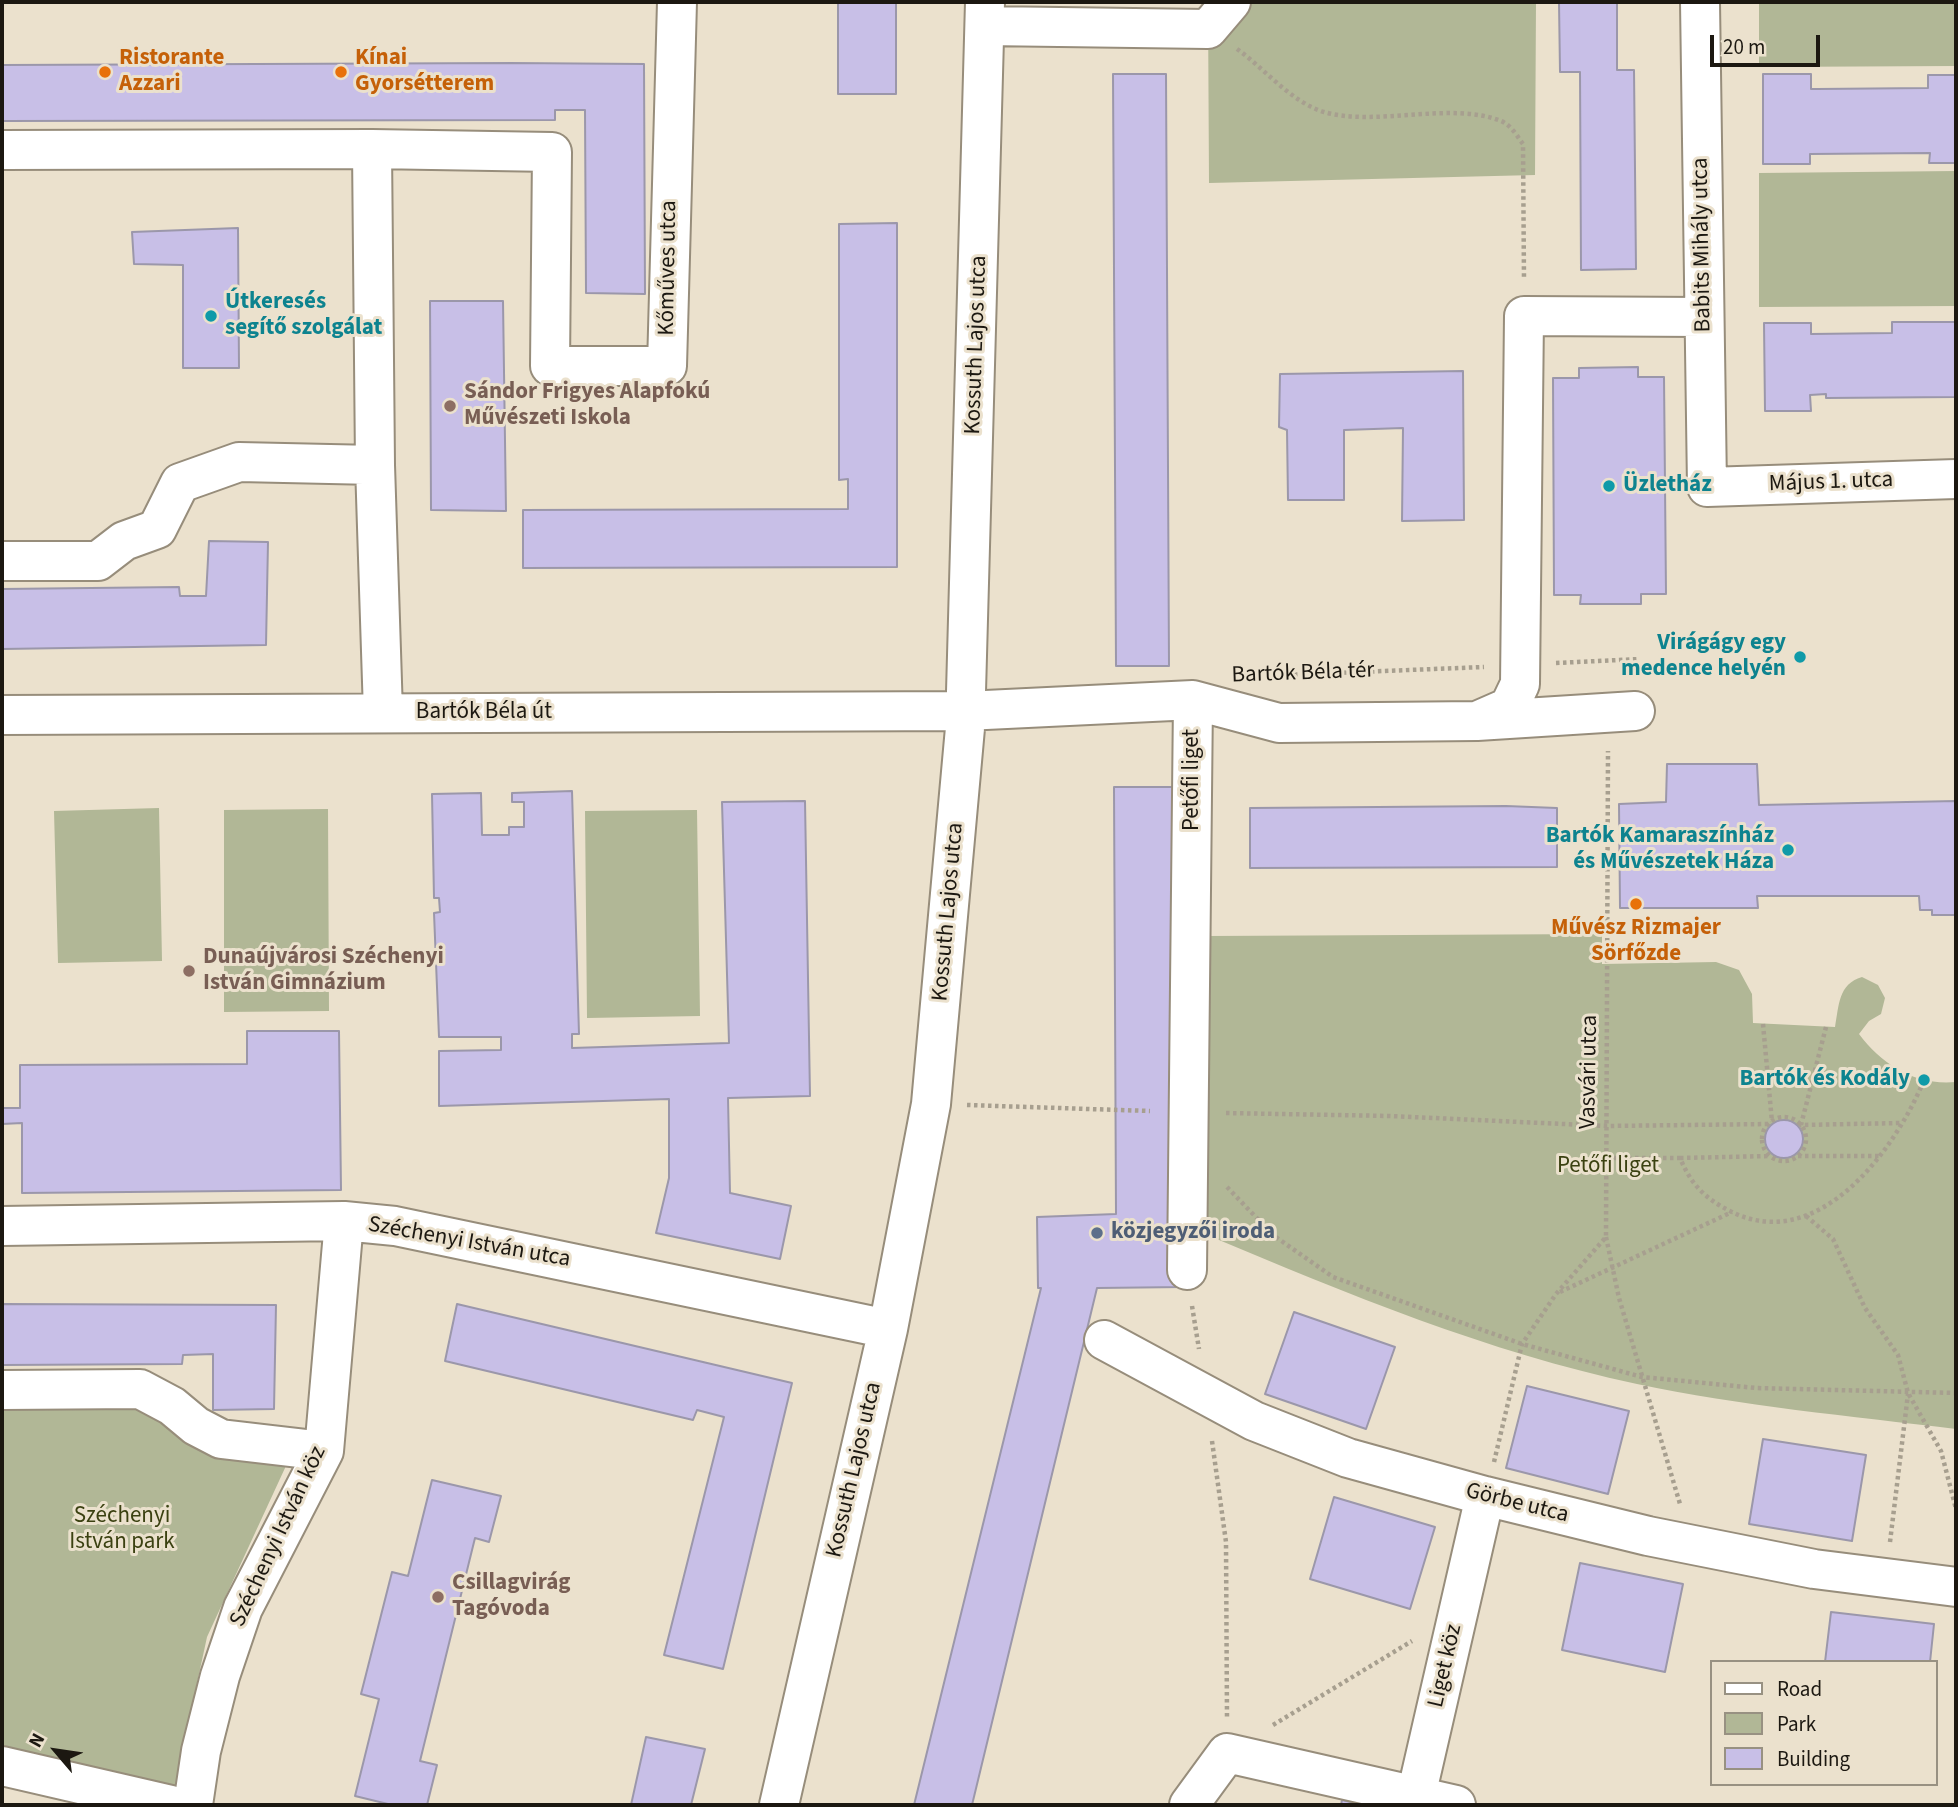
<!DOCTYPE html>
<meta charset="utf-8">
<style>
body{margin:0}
#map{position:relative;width:1958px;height:1807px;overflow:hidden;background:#ebe1cd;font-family:"Source Sans 3",sans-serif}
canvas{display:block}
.frame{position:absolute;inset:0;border:4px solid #1c1811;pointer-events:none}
.legend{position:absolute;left:1710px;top:1660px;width:228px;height:126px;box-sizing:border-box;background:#ebe1cd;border:2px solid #989182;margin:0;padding:9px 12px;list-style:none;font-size:21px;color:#1c1811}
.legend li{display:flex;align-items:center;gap:14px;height:35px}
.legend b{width:35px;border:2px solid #989182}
.north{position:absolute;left:21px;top:1716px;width:70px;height:70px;-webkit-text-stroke:5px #ebe1cd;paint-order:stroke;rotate:299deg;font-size:19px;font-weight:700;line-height:28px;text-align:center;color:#1c1811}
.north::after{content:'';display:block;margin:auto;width:24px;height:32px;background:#1c1811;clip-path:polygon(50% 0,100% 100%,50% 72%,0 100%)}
.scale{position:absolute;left:1710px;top:35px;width:110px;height:32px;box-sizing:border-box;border:4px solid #1c1811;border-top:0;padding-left:9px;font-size:21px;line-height:24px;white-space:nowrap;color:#1c1811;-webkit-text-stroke:5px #ebe1cd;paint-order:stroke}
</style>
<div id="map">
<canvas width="1958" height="1807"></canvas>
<div class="frame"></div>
<ul class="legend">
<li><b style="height:9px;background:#fff"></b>Road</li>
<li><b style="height:19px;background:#b1b796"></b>Park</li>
<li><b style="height:19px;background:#c8bfe7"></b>Building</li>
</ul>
<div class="north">N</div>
<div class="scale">20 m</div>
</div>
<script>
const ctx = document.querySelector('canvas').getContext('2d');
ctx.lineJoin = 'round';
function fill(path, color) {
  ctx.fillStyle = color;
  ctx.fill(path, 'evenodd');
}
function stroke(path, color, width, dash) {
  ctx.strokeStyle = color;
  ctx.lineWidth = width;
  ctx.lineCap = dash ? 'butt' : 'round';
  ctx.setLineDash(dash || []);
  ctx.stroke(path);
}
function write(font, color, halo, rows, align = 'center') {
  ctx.font = font + ' "Source Sans 3",sans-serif';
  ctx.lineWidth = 6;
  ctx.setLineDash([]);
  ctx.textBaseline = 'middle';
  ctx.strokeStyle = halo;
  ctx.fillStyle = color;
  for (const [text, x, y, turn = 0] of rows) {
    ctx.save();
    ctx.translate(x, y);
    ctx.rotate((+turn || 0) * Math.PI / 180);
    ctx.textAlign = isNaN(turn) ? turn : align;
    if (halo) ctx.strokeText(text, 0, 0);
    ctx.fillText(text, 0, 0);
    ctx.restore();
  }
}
const green = new Path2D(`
 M 1208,2 L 1536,2 L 1535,175 L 1209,183 Z
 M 1759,2 L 1956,2 L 1956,66 L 1759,67 Z
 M 1956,171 L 1956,306 L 1759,307 L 1759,173 Z
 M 159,808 L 162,961 L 58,963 L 54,811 Z
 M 328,809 L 329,1011 L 224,1012 L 224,810 Z
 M 697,810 L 700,1016 L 587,1018 L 585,811 Z
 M 1602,934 L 1602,964 L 1716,962 L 1739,970 L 1752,994 L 1753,1023 L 1835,1027 C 1839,1006 1838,984 1862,977 L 1878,985 L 1885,998 L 1881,1014 L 1869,1021 L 1859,1034 C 1882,1065 1916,1086 1956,1082 L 1956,1429 C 1850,1416 1741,1406 1637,1384 C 1487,1352 1348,1294 1207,1235 L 1209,936 Z
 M 146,1401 L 291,1455 L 207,1637 L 188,1725 L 179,1795 L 2,1752 L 2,1402 Z`);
const building = new Path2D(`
 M 838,2 L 896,2 L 896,94 L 838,94 Z
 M 1559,2 L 1617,2 L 1617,70 L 1634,70 L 1636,269 L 1581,270 L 1580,72 L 1560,72 Z
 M 511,63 L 644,64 L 645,294 L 586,293 L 585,110 L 555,110 L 555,120 L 2,121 L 2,65 Z
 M 1113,74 L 1166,74 L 1169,666 L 1116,666 Z
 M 1763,74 L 1811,74 L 1811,89 L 1817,89 L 1928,88 L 1928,75 L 1956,75 L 1956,163 L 1929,163 L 1930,153 L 1810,154 L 1810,164 L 1763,164 Z
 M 897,223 L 897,567 L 523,568 L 523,510 L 848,509 L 848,479 L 839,480 L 839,224 Z
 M 238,228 L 239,368 L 183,368 L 183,265 L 134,264 L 132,232 Z
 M 430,301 L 503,301 L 506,511 L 431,510 Z
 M 1892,322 L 1956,322 L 1956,397 L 1826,398 L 1826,394 L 1810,395 L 1811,411 L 1765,411 L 1764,323 L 1811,323 L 1811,334 L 1892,333 Z
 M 1638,367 L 1638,377 L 1664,377 L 1666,594 L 1641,594 L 1641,604 L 1580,604 L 1581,595 L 1554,595 L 1553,378 L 1579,378 L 1579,368 Z
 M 1463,371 L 1464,520 L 1402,521 L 1403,428 L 1344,430 L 1344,500 L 1288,500 L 1287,430 L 1279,427 L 1280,374 Z
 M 209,541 L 268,542 L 266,645 L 2,649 L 2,589 L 179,587 L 180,596 L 206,596 Z
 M 1667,764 L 1757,764 L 1759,805 L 1956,801 L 1956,915 L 1932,915 L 1932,910 L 1920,910 L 1919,896 L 1757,896 L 1758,908 L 1620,908 L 1619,804 L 1666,802 Z
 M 1114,787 L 1176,787 L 1184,1287 L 1097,1288 L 972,1805 L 914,1805 L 1041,1288 L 1038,1288 L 1037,1217 L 1116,1214 Z
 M 572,791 L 579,1034 L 572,1034 L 572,1048 L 729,1043 L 722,802 L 805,801 L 810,1096 L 728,1098 L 730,1193 L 791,1206 L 780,1259 L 656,1233 L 669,1178 L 669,1099 L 439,1106 L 439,1051 L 501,1050 L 501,1037 L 439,1037 L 434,913 L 440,912 L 439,898 L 434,898 L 432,794 L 481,793 L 482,835 L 509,835 L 509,827 L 524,827 L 524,802 L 512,802 L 512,793 Z
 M 1506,806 L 1557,808 L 1557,867 L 1250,868 L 1250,808 Z
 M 247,1031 L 339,1031 L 341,1190 L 22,1193 L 22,1123 L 2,1124 L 2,1108 L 20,1108 L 20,1065 L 247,1064 Z
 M1765 1139a19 19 0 1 1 38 0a19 19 0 1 1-38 0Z
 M 2,1304 L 276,1305 L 274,1409 L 213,1410 L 213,1354 L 183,1355 L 182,1364 L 2,1365 Z
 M 457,1304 L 792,1383 L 723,1669 L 664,1655 L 724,1417 L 697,1410 L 693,1420 L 445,1361 Z
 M 1294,1312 L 1395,1347 L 1366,1429 L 1265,1394 Z
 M 1527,1386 L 1629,1411 L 1608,1494 L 1506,1468 Z
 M 1763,1439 L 1866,1455 L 1852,1541 L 1749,1524 Z
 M 432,1480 L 501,1496 L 489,1542 L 475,1538 L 420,1761 L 437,1765 L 427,1805 L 392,1805 L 355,1796 L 379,1699 L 361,1694 L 392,1572 L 408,1576 Z
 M 1334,1497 L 1435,1527 L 1410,1609 L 1310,1579 Z
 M 1580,1563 L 1683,1584 L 1665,1672 L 1562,1650 Z
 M 1831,1612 L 1934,1624 L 1930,1662 L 1825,1662 Z
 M 646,1737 L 705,1749 L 691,1805 L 631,1805 Z
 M 1342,1800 L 1364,1805 L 1341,1805 Z`);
const path = new Path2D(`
 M 1237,49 C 1265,69 1291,102 1324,112 C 1376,127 1452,101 1501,121 C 1511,125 1517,136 1523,144 L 1524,280
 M 1556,663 L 1639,659
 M 1259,676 L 1484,667
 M 1763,1024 L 1772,1122
 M 1826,1027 L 1801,1125 L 1901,1123
 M 967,1105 L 1150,1111
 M 1226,1113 L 1390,1116 L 1607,1126 L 1769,1124
 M1762 1139a22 22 0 1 1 44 0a22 22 0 1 1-44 0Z
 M 1798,1156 L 1880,1156
 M 1607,1158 L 1680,1158 C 1691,1184 1704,1198 1730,1211 C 1817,1256 1895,1151 1924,1080
 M 1680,1158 L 1770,1156
 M 1227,1187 L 1273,1235 L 1333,1277 L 1522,1344 L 1642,1377 L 1756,1388 L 1956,1393
 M 1806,1216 L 1833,1239 L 1865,1308 L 1898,1355 L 1908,1393 L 1941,1451 L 1956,1509
 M 1606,1237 L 1619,1298 L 1680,1504
 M 1560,1292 L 1732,1212
 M 1192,1306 L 1199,1349
 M 1212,1441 L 1226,1542 L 1227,1718
 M 1494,1462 L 1522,1344 L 1556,1294 L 1606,1237 L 1608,751
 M 1890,1542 L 1908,1394
 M 1273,1725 L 1412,1641`);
const minor = new Path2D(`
 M 1700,2 L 1707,487 L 1956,479
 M 985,26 L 1208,29 L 1231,2
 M 372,149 L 552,152 L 550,366 L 667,366 L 677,2
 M 2,150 L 372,149 L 375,465
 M 2,561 L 98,561 L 124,541 L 157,529 L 180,483 L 239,462 L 375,465 L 383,713
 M 2,715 L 965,711 L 1193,700 L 1279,723 L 1477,721 L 1635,711
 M 1477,721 L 1509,707 L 1520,684 L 1524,316 L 1703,317
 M 2,1226 L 344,1221 L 395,1226 L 888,1329
 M 1187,1270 L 1193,700
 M 1104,1340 L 1254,1421 L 1348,1458 L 1485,1496 L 1648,1536 L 1814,1569 L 1956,1587
 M 2,1390 L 140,1389 L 172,1406 L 196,1426 L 221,1439 L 324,1451
 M 2,1766 L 171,1805
 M 1416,1796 L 1485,1496
 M 193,1805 L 201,1751 L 220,1676 L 243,1608 L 324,1451 L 344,1221
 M 779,1805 L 888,1329 L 931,1104 L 965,728 L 985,2
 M 1189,1805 L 1227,1753 L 1456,1805`);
const markers = [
 [105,72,7,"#e8710a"],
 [341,72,7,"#e8710a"],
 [211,316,7,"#0f9aa8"],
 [450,406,7,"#8d6e63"],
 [1609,486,7,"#0f9aa8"],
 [1800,657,7,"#0f9aa8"],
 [1788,850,7,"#0f9aa8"],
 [1636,904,7,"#e8710a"],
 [189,971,7,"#8d6e63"],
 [1924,1080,7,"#0f9aa8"],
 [1097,1233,7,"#5c6f8a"],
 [438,1597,7,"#8d6e63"]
];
const foodNames = [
 ["Ristorante",119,59],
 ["Azzari",119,85],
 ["Kínai",355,59],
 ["Gyorsétterem",355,85],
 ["Művész Rizmajer",1636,929,"center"],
 ["Sörfőzde",1636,955,"center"]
];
const streetNames = [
 ["Babits Mihály utca",1703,245,-91],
 ["Kőműves utca",669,268,-89],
 ["Kossuth Lajos utca",977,345,-88],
 ["Május 1. utca",1831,483,-2],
 ["Bartók Béla tér",1303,674,-2],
 ["Bartók Béla út",484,713],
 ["Petőfi liget",1193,780,-90],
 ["Kossuth Lajos utca",949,912,-85],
 ["Vasvári utca",1590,1072,-89],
 ["Széchenyi István utca",469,1243,10],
 ["Kossuth Lajos utca",855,1470,-77],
 ["Görbe utca",1517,1504,14],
 ["Széchenyi István köz",279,1537,-65],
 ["Liget köz",1446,1666,-77]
];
const cultureNames = [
 ["Útkeresés",225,303,"left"],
 ["segítő szolgálat",225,329,"left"],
 ["Üzletház",1623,486,"left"],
 ["Virágágy egy",1786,644],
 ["medence helyén",1786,670],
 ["Bartók Kamaraszínház",1774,837],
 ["és Művészetek Háza",1774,863],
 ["Bartók és Kodály",1910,1080]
];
const educationNames = [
 ["Sándor Frigyes Alapfokú",464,393],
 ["Művészeti Iskola",464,419],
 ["Dunaújvárosi Széchenyi",203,958],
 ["István Gimnázium",203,984],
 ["Csillagvirág",452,1584],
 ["Tagóvoda",452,1610]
];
const parkNames = [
 ["Petőfi liget",1608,1167],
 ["Széchenyi",122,1517],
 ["István park",122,1543]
];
const serviceNames = [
 ["közjegyzői iroda",1111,1233]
];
fill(green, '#b1b796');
fill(building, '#c8bfe7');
stroke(building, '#9b97aa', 2);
stroke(minor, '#978d7b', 42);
stroke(path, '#a79f8f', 4.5, [3.5, 3.5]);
stroke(minor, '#fff', 38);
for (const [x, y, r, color] of markers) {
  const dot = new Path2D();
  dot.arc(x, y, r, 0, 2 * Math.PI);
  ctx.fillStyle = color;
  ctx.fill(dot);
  stroke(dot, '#ebe1cd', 2.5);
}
write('bold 23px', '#c56008', '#ebe1cd', foodNames, 'left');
write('23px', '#1c1811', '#ebe1cd', streetNames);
write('bold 23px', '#0d838f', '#ebe1cd', cultureNames, 'right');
write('bold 23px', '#785e54', '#ebe1cd', educationNames, 'left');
write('23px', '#3b4111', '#ebe1cd', parkNames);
write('bold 23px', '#4e5e75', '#ebe1cd', serviceNames, 'left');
</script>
